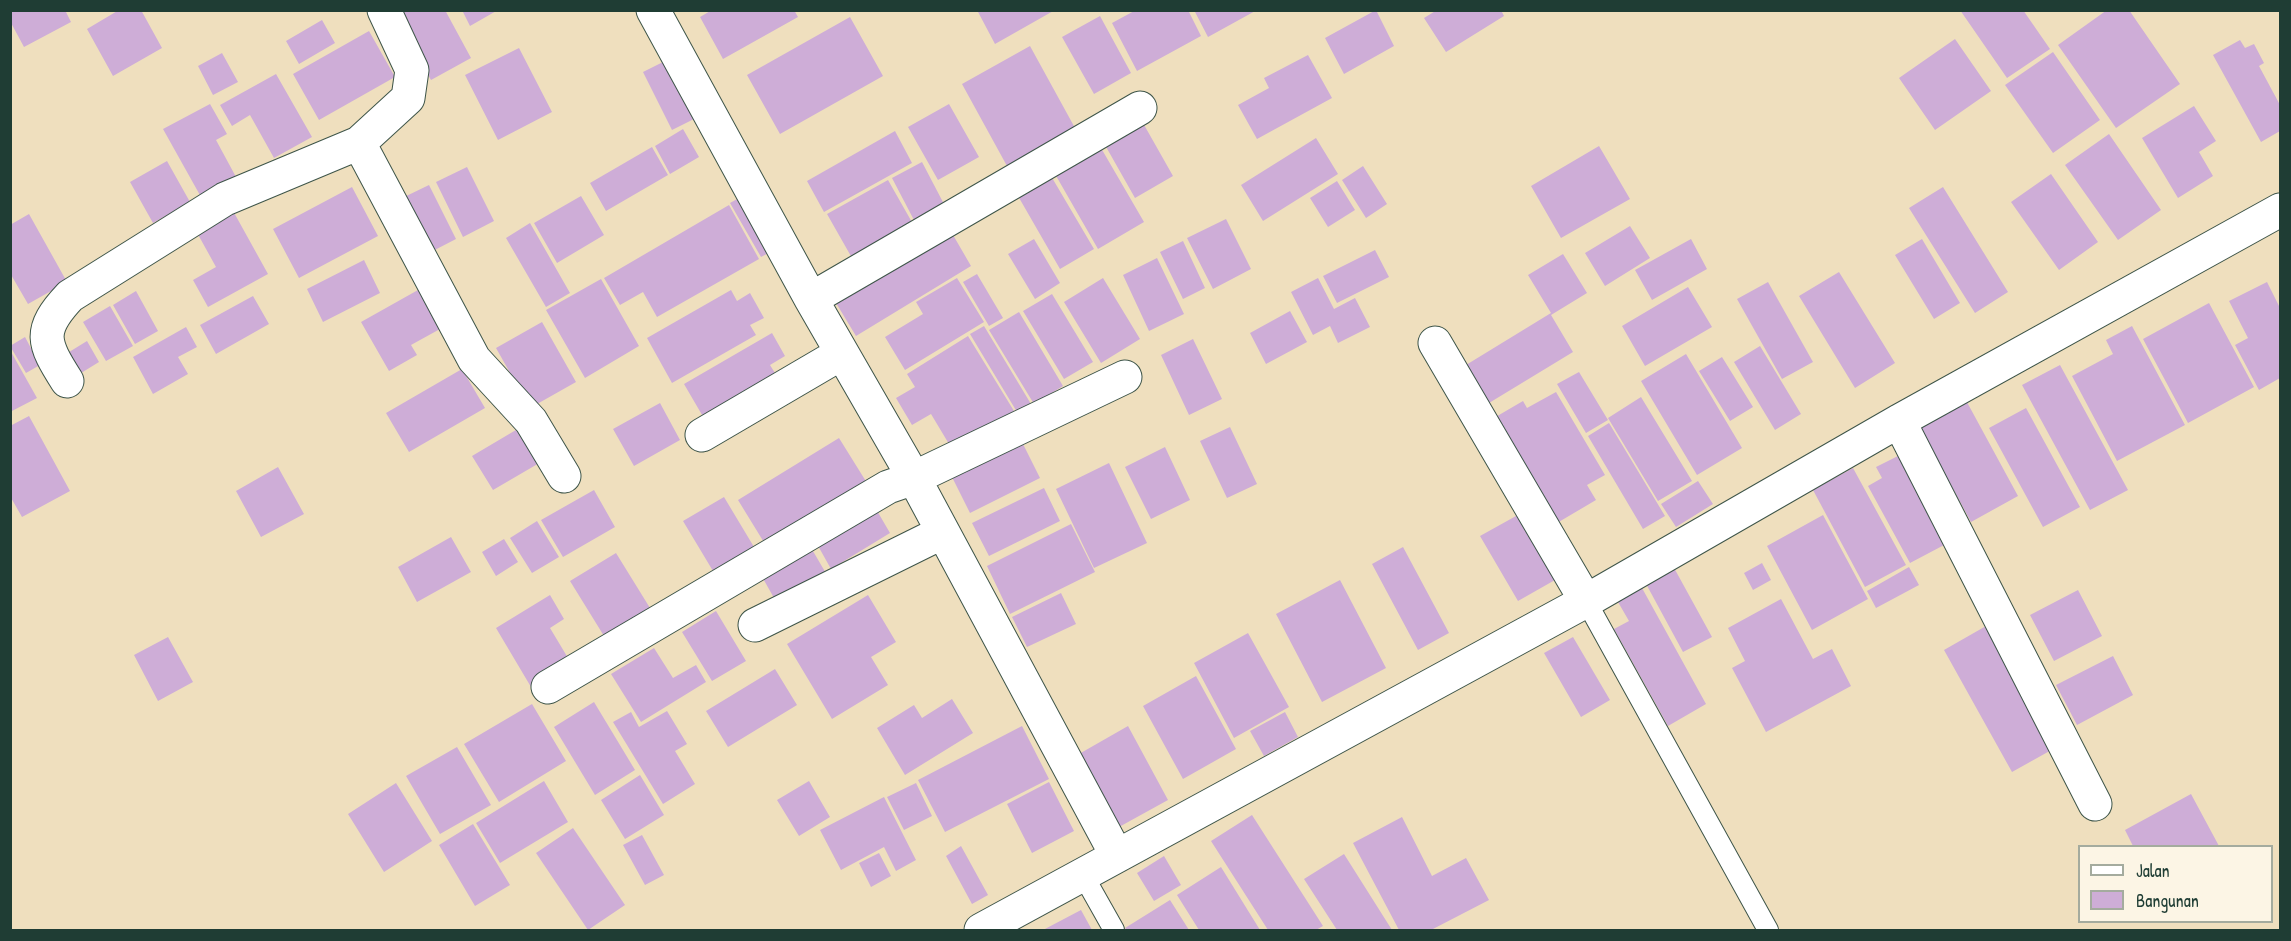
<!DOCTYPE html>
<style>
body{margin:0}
#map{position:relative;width:2291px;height:941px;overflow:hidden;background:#efdfbe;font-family:"Patrick Hand",sans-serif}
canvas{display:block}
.frame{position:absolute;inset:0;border:12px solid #1f3d34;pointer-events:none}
.legend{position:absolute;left:2078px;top:845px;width:195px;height:78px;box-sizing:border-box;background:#fcf5e5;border:2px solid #a4ab9e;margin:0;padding:8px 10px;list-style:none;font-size:18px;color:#1f3d34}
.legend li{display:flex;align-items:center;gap:12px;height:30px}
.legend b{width:30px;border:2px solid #a4ab9e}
</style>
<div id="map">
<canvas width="2291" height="941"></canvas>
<div class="frame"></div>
<ul class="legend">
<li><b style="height:8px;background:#fff"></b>Jalan</li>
<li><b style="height:16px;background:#ceadd7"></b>Bangunan</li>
</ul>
</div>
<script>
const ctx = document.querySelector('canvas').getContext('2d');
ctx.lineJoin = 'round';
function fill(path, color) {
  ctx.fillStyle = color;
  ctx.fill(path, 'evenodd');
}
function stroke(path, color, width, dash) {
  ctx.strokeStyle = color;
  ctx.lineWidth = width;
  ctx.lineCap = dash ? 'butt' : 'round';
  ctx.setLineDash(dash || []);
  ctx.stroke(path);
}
const building = new Path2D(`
 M 10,10 L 65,10 L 71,22 L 24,47 L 10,21 Z
 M 119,10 L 141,10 L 162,48 L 113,76 L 87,29 Z
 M 402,10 L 445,10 L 471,58 L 431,80 L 394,15 Z
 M 462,10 L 498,10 L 470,26 Z
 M 712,10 L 794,10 L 798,17 L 723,59 L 700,17 Z
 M 977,10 L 1055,10 L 995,44 Z
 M 1136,10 L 1188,10 L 1201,36 L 1137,71 L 1112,23 Z
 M 1194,10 L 1257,10 L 1208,37 Z
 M 1376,10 L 1394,46 L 1344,74 L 1325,38 Z
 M 1437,10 L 1501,10 L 1504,16 L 1446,52 L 1424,18 Z
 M 1960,10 L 2023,10 L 2050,49 L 2007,78 Z
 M 2107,10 L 2129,10 L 2180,84 L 2116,128 L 2058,45 Z
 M 1100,16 L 1131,73 L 1094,94 L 1062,37 Z
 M 850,17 L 883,76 L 780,134 L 747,75 Z
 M 322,20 L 335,43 L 299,64 L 286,41 Z
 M 369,31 L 395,77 L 319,120 L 293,74 Z
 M 1955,39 L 1991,91 L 1935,130 L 1899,78 Z
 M 2240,40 L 2245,48 L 2254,44 L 2264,63 L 2259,66 L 2280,105 L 2280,131 L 2261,142 L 2213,55 Z
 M 1030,46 L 1075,128 L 1007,166 L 962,84 Z
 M 519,48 L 552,112 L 498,140 L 465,75 Z
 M 2053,52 L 2100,120 L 2053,153 L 2005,85 Z
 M 222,53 L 238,82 L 213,95 L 198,66 Z
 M 1308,55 L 1332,98 L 1257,139 L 1238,105 L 1269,88 L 1264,78 Z
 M 667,60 L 696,118 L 672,130 L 643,72 Z
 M 276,74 L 312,137 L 274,158 L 250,115 L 232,126 L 220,105 Z
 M 210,104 L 227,134 L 216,140 L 236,177 L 201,197 L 163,129 Z
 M 949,104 L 979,157 L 938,180 L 908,127 Z
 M 2194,106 L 2216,141 L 2199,152 L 2213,176 L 2178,198 L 2142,138 Z
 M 1143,123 L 1173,176 L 1135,198 L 1105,145 Z
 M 683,129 L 699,157 L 670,174 L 655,146 Z
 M 895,131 L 912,163 L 824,212 L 807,181 Z
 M 2109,134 L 2161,210 L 2118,240 L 2065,165 Z
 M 1316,138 L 1338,174 L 1263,221 L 1241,185 Z
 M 1599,146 L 1630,199 L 1561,238 L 1531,186 Z
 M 652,147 L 668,175 L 606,211 L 590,183 Z
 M 1101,148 L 1144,222 L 1098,249 L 1055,174 Z
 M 167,161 L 190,202 L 153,223 L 130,182 Z
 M 922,162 L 945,206 L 915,222 L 892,178 Z
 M 1363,166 L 1387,204 L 1366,218 L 1342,180 Z
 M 467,167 L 494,221 L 463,237 L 436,182 Z
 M 2051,174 L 2098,242 L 2059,270 L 2011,202 Z
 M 1051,176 L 1094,249 L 1060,269 L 1018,196 Z
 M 888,180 L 913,224 L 852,258 L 827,214 Z
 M 1337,181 L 1355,210 L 1328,227 L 1310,198 Z
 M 429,185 L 456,239 L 425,255 L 398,200 Z
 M 352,187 L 378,236 L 299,278 L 273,229 Z
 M 1943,187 L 2008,292 L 1975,313 L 1909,208 Z
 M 746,194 L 776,249 L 761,257 L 730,203 Z
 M 581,196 L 604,235 L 557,263 L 534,223 Z
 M 729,205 L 759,259 L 657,317 L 643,292 L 620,305 L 604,278 Z
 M 232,209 L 268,274 L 208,307 L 193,280 L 216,267 L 195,229 Z
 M 29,214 L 67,282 L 28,304 L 10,273 L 10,225 Z
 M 1226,219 L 1251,269 L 1213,289 L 1187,238 Z
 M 530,223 L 570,293 L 546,307 L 506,238 Z
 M 1630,226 L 1650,258 L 1605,286 L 1585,253 Z
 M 949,228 L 971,266 L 856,336 L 833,298 Z
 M 1034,239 L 1060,283 L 1035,299 L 1008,254 Z
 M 1691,239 L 1707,269 L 1652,300 L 1635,270 Z
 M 1922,239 L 1960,303 L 1934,319 L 1895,255 Z
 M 1183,241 L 1205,288 L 1183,299 L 1160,252 Z
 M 1375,250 L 1389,277 L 1337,303 L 1323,276 Z
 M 1563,254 L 1587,293 L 1551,315 L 1573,352 L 1489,403 L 1466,365 L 1551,313 L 1528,275 Z
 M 1157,258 L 1184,314 L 1149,331 L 1123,275 Z
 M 364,260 L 380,293 L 323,322 L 307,289 Z
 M 1839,272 L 1895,363 L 1855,388 L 1799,296 Z
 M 977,274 L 1003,318 L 989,326 L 963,282 Z
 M 957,278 L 984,322 L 905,370 L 885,337 L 923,314 L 916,302 Z
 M 1103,278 L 1140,339 L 1101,363 L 1064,302 Z
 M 1318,278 L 1334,309 L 1355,298 L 1370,327 L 1338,343 L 1330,326 L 1313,335 L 1291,292 Z
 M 601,279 L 639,346 L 585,378 L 546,310 Z
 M 1768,282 L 1813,362 L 1782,379 L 1737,299 Z
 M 2267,282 L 2280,308 L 2280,378 L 2259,390 L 2235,345 L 2248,338 L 2229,301 Z
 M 1688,287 L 1712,327 L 1645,366 L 1622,326 Z
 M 418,290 L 440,329 L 411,345 L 417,355 L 389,371 L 361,322 Z
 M 731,290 L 737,301 L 750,293 L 764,318 L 750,325 L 756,335 L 672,383 L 647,338 Z
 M 136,291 L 158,331 L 135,344 L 113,305 Z
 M 1052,294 L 1093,362 L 1064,379 L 1023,311 Z
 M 253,296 L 269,324 L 216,354 L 200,325 Z
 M 2209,303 L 2254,387 L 2188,423 L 2143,339 Z
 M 110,306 L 133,346 L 106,361 L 83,322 Z
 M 1290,311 L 1307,342 L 1266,364 L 1250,333 Z
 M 1019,312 L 1063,386 L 1034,404 L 989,330 Z
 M 542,322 L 576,382 L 530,408 L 496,348 Z
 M 984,326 L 1031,404 L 1017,412 L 970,334 Z
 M 2132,326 L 2185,425 L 2117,461 L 2072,376 L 2113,354 L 2106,340 Z
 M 186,327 L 197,347 L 178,357 L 188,374 L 153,394 L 133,357 Z
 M 772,333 L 785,356 L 770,365 L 778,378 L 705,420 L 684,384 Z
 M 968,336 L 1014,411 L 952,449 L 931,414 L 912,425 L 896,398 L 915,387 L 907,374 Z
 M 25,337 L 40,365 L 26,373 L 10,346 Z
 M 1193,339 L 1222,399 L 1189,415 L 1161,355 Z
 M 87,341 L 99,362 L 73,378 L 61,357 Z
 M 1760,346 L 1801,414 L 1775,430 L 1734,362 Z
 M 10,350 L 37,398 L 10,412 Z
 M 1686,354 L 1742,448 L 1697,475 L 1641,381 Z
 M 1722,357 L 1753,407 L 1730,421 L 1699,371 Z
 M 2060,365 L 2128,490 L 2090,510 L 2022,385 Z
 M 462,369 L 485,408 L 409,452 L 386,413 Z
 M 1579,372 L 1608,420 L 1586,433 L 1557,384 Z
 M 1556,392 L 1605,475 L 1587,485 L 1596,500 L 1557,523 L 1487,422 L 1523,401 L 1527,408 Z
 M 1962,393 L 2018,496 L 1971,522 L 1915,419 Z
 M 1641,397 L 1692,481 L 1658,501 L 1608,418 Z
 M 660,403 L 680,440 L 634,466 L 613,429 Z
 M 2026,408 L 2080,507 L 2043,527 L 1989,428 Z
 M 29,416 L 70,491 L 22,517 L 10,496 L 10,426 Z
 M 1609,423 L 1665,516 L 1643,529 L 1588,436 Z
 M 521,427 L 541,462 L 493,490 L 472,456 Z
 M 1230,427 L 1257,484 L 1227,498 L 1200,441 Z
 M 839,438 L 867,483 L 765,544 L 738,500 Z
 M 1020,438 L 1040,478 L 970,513 L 950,473 Z
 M 1165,447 L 1190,500 L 1151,519 L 1125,467 Z
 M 1898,456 L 1946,544 L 1910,563 L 1868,486 L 1882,478 L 1876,467 Z
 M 1109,463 L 1147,543 L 1094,568 L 1056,489 Z
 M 278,467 L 304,514 L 261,537 L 236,491 Z
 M 1853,468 L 1906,565 L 1865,587 L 1813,490 Z
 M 1698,481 L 1713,504 L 1676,527 L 1661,504 Z
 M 1044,488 L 1060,521 L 989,556 L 972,523 Z
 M 594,490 L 615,527 L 563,557 L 541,520 Z
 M 724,497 L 754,547 L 713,571 L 683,521 Z
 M 876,509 L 890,533 L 831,569 L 817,544 Z
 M 1525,511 L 1562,576 L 1518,601 L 1480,536 Z
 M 1823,515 L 1868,599 L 1812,630 L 1767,546 Z
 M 537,521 L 559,557 L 532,573 L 510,538 Z
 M 1071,524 L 1095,572 L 1010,614 L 987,566 Z
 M 451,537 L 471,572 L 417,602 L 398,567 Z
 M 504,539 L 518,562 L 496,576 L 482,552 Z
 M 810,546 L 827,575 L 778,605 L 761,575 Z
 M 1403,547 L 1449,633 L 1418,650 L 1372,564 Z
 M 616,553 L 650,608 L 604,636 L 570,581 Z
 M 1762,563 L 1771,580 L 1753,590 L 1744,573 Z
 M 1673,566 L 1712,637 L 1683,652 L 1645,582 Z
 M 1909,567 L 1919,585 L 1876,608 L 1867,591 Z
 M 1340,580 L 1386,668 L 1322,702 L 1276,614 Z
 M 1642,588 L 1706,704 L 1668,726 L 1614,629 L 1629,621 L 1618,602 Z
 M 2078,590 L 2102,636 L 2054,661 L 2030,615 Z
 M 1061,593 L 1076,624 L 1027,647 L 1012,617 Z
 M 550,595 L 564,619 L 550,628 L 571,663 L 531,687 L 496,628 Z
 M 868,595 L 896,642 L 871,657 L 888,685 L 832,719 L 787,644 Z
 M 1781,599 L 1813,659 L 1832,649 L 1851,686 L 1766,732 L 1732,668 L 1745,661 L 1728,628 Z
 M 716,611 L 746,661 L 712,681 L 682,632 Z
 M 1986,626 L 2055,748 L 2012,772 L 1944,650 Z
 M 1248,633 L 1289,707 L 1234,738 L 1194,663 Z
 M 168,637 L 193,682 L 158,701 L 134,655 Z
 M 1573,637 L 1610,700 L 1581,717 L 1544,653 Z
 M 654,648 L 673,678 L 696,665 L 706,682 L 641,722 L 611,674 Z
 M 2113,656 L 2133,695 L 2077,725 L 2056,685 Z
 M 775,669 L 797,705 L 728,747 L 706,711 Z
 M 1196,676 L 1236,749 L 1183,779 L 1143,706 Z
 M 952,699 L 973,733 L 905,775 L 877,728 L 914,705 L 922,718 Z
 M 594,702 L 635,770 L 595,795 L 554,727 Z
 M 532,704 L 566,761 L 499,802 L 464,744 Z
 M 667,711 L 687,744 L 675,751 L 695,784 L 663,804 L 613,722 L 631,712 L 639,727 Z
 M 1285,712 L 1298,737 L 1264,756 L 1250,731 Z
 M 1022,726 L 1049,779 L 945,832 L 918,780 Z
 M 1128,726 L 1168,800 L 1119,827 L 1079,754 Z
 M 457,747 L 491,805 L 440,834 L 406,776 Z
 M 640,775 L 664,815 L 625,839 L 601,800 Z
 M 544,781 L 568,822 L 500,863 L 476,823 Z
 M 809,781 L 830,817 L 799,836 L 777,800 Z
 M 1049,782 L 1074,831 L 1032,853 L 1007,804 Z
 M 396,783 L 432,841 L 384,872 L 348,814 Z
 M 916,783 L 932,816 L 904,830 L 887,797 Z
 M 2191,794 L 2219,846 L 2133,846 L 2125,830 Z
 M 884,797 L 916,860 L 896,871 L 884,847 L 841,870 L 820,830 Z
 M 1252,815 L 1323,926 L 1316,930 L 1268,930 L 1211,841 Z
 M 1402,817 L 1432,876 L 1466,858 L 1489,900 L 1431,930 L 1399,930 L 1353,843 Z
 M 473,824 L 510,885 L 475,906 L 439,845 Z
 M 573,828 L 625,905 L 588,930 L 536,853 Z
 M 642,835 L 664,875 L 645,885 L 623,845 Z
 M 961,846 L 988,895 L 972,904 L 946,856 Z
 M 879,853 L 891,876 L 871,887 L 859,863 Z
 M 1344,854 L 1392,930 L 1337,930 L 1304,879 Z
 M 1164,856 L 1181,885 L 1154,901 L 1137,873 Z
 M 1221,867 L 1260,930 L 1199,930 L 1177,895 Z
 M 1170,900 L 1189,930 L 1127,930 L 1125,928 Z
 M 1081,910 L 1092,930 L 1043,930 Z`);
const lane = new Path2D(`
 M 1586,601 L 1768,930
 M 1083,875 L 1114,930`);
const street = new Path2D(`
 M 653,10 L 811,299 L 914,478 L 1117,856
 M 359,143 L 474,359 L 531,421 L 564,476
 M 811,299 L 1140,108
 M 1435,343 L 1586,601
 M 67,381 C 43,343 37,331 70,296 L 225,199 L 359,143 L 408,98 L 412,70 L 384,10
 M 1899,421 L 2095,804
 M 702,435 L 842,353
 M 755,625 L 943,532
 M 548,687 L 888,487 L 914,478 L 1125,377
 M 981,930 L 1586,601 L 1899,421 L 2280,210`);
fill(building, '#ceadd7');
stroke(lane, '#3e5549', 22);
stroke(street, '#3e5549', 35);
stroke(lane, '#fff', 20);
stroke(street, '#fff', 33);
</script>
